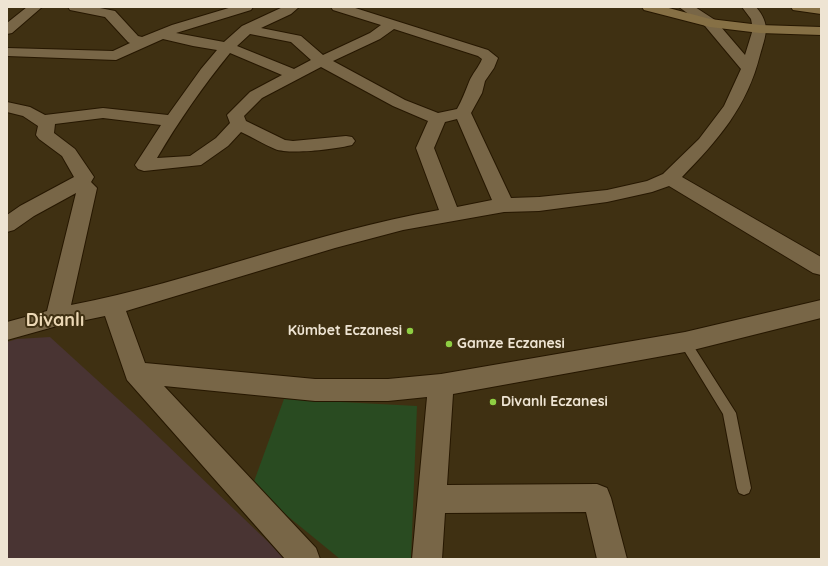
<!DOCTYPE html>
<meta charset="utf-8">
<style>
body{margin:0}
#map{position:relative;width:828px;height:566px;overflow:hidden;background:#3f3012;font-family:Quicksand,sans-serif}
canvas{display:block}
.frame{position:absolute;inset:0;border:8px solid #eee4d3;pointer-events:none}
</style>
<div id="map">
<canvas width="828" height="566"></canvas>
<div class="frame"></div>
</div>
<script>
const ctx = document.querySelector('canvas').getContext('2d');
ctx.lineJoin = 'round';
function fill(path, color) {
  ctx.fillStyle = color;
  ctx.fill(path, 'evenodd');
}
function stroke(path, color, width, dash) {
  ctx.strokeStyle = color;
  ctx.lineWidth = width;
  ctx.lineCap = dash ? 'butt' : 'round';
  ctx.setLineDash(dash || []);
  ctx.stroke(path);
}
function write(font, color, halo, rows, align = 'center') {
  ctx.font = font + ' Quicksand,sans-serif';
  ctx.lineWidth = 4;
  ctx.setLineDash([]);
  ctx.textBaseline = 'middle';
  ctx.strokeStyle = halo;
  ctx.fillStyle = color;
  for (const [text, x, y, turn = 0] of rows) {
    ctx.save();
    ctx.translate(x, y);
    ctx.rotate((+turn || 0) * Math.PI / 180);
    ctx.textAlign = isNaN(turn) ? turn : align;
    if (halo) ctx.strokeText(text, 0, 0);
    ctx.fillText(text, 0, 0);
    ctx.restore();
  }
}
const education = new Path2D(`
 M 50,337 L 141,420 L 286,559 L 7,559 L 7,342 L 17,339 Z`);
const green = new Path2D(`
 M 284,399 L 417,406 L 411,559 L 340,559 L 252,487 Z`);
const service = new Path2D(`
 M 685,337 L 689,339 L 736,413 L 751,488 L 749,493 L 744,495 L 739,493 L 737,488 L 723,414 L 679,342 L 681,339 Z`);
const minor = new Path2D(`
 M 27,7 L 42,7 L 12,33 L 7,34 L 7,23 Z
 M 68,7 L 95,7 L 115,11 L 138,36 L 142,37 L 172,25 L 232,7 L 253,7 L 251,10 L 176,33 L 224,42 L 242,26 L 283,7 L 299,7 L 291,14 L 261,28 L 301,36 L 323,55 L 370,33 L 381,25 L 333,10 L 331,7 L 352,7 L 488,50 L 498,58 L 494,68 L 485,81 L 482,93 L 471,113 L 511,198 L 539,197 L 607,190 L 647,181 L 663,174 L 699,139 L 724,106 L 741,69 L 705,26 L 679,7 L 695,7 L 715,20 L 745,55 L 753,29 L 751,19 L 742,7 L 756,7 C 771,25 766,34 760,55 C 747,107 718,140 682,177 L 821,257 L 821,275 L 813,273 L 669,186 L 652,192 L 607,202 L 539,211 L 504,212 L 403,230 L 335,248 L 126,311 L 145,363 L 315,379 L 388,379 L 441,374 L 685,332 L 821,300 L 821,318 L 685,352 L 453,394 L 447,485 L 597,484 L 607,488 L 611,498 L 627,559 L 597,559 L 586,512 L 445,513 L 442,559 L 412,559 L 427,397 L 388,401 L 315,401 L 164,386 L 316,548 L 320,559 L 285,559 L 127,380 L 105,316 L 57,326 L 7,340 L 7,322 L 47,311 L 76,193 L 34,216 L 14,230 L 7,232 L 7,215 L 20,206 L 74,177 L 62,156 L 39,139 L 36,135 L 38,126 L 23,116 L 7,112 L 7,102 L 30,107 L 45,115 L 103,108 L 168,115 L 201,69 L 217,50 L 193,46 L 163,39 L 116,60 L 7,56 L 7,48 L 113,51 L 130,43 L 128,42 L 105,17 L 70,10 ZM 394,29 L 478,56 L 482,59 C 479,67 472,74 469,82 C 465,92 462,100 457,109 L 438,113 L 433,111 L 405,100 L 333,61 L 380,39 ZM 250,34 L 291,42 L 311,60 L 294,69 L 237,46 ZM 230,53 L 282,75 L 250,92 L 227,115 L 230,123 L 216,138 L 190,156 L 157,158 C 178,122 203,86 230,53 ZM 321,67 L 393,106 L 428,121 L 416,148 L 439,210 C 314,232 195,281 71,305 L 97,188 L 91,182 L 94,177 L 75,149 L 54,133 L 55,124 L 103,118 L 161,125 L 135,165 L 138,169 L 144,171 L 201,165 L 228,146 L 241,132 C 252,137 263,144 275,149 C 290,155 336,149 352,145 L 355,141 L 352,137 L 346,136 L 293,141 L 285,140 L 246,121 L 244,116 L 262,98 ZM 457,119 L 492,200 L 457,207 L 434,148 L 445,122 Z`);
const secondary = new Path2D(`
 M 642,7 L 665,7 L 710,19 L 760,25 L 821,27 L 821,35 L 760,33 L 710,27 L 644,10 Z
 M 791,7 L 821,7 L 821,14 L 793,10 Z`);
const markers = [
 [410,331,4,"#8ece43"],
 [449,344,4,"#8ece43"],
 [493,402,4,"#8ece43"]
];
const poiNames = [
 ["Kümbet Eczanesi",402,331,"right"],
 ["Gamze Eczanesi",457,344],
 ["Divanlı Eczanesi",501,402]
];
const districtNames = [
 ["Divanlı",55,321]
];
fill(education, '#493433');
fill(green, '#294b21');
stroke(service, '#261700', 2);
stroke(minor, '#261700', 2);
stroke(secondary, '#261700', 2);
fill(service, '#786647');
fill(minor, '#786647');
fill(secondary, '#867045');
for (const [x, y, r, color] of markers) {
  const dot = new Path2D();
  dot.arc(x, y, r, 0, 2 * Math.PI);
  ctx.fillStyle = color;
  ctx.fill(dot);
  stroke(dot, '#3f3012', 1.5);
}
write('bold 14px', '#eee4d3', '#3f3012', poiNames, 'left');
write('bold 18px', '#ecd8b6', '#3f3012', districtNames);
</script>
